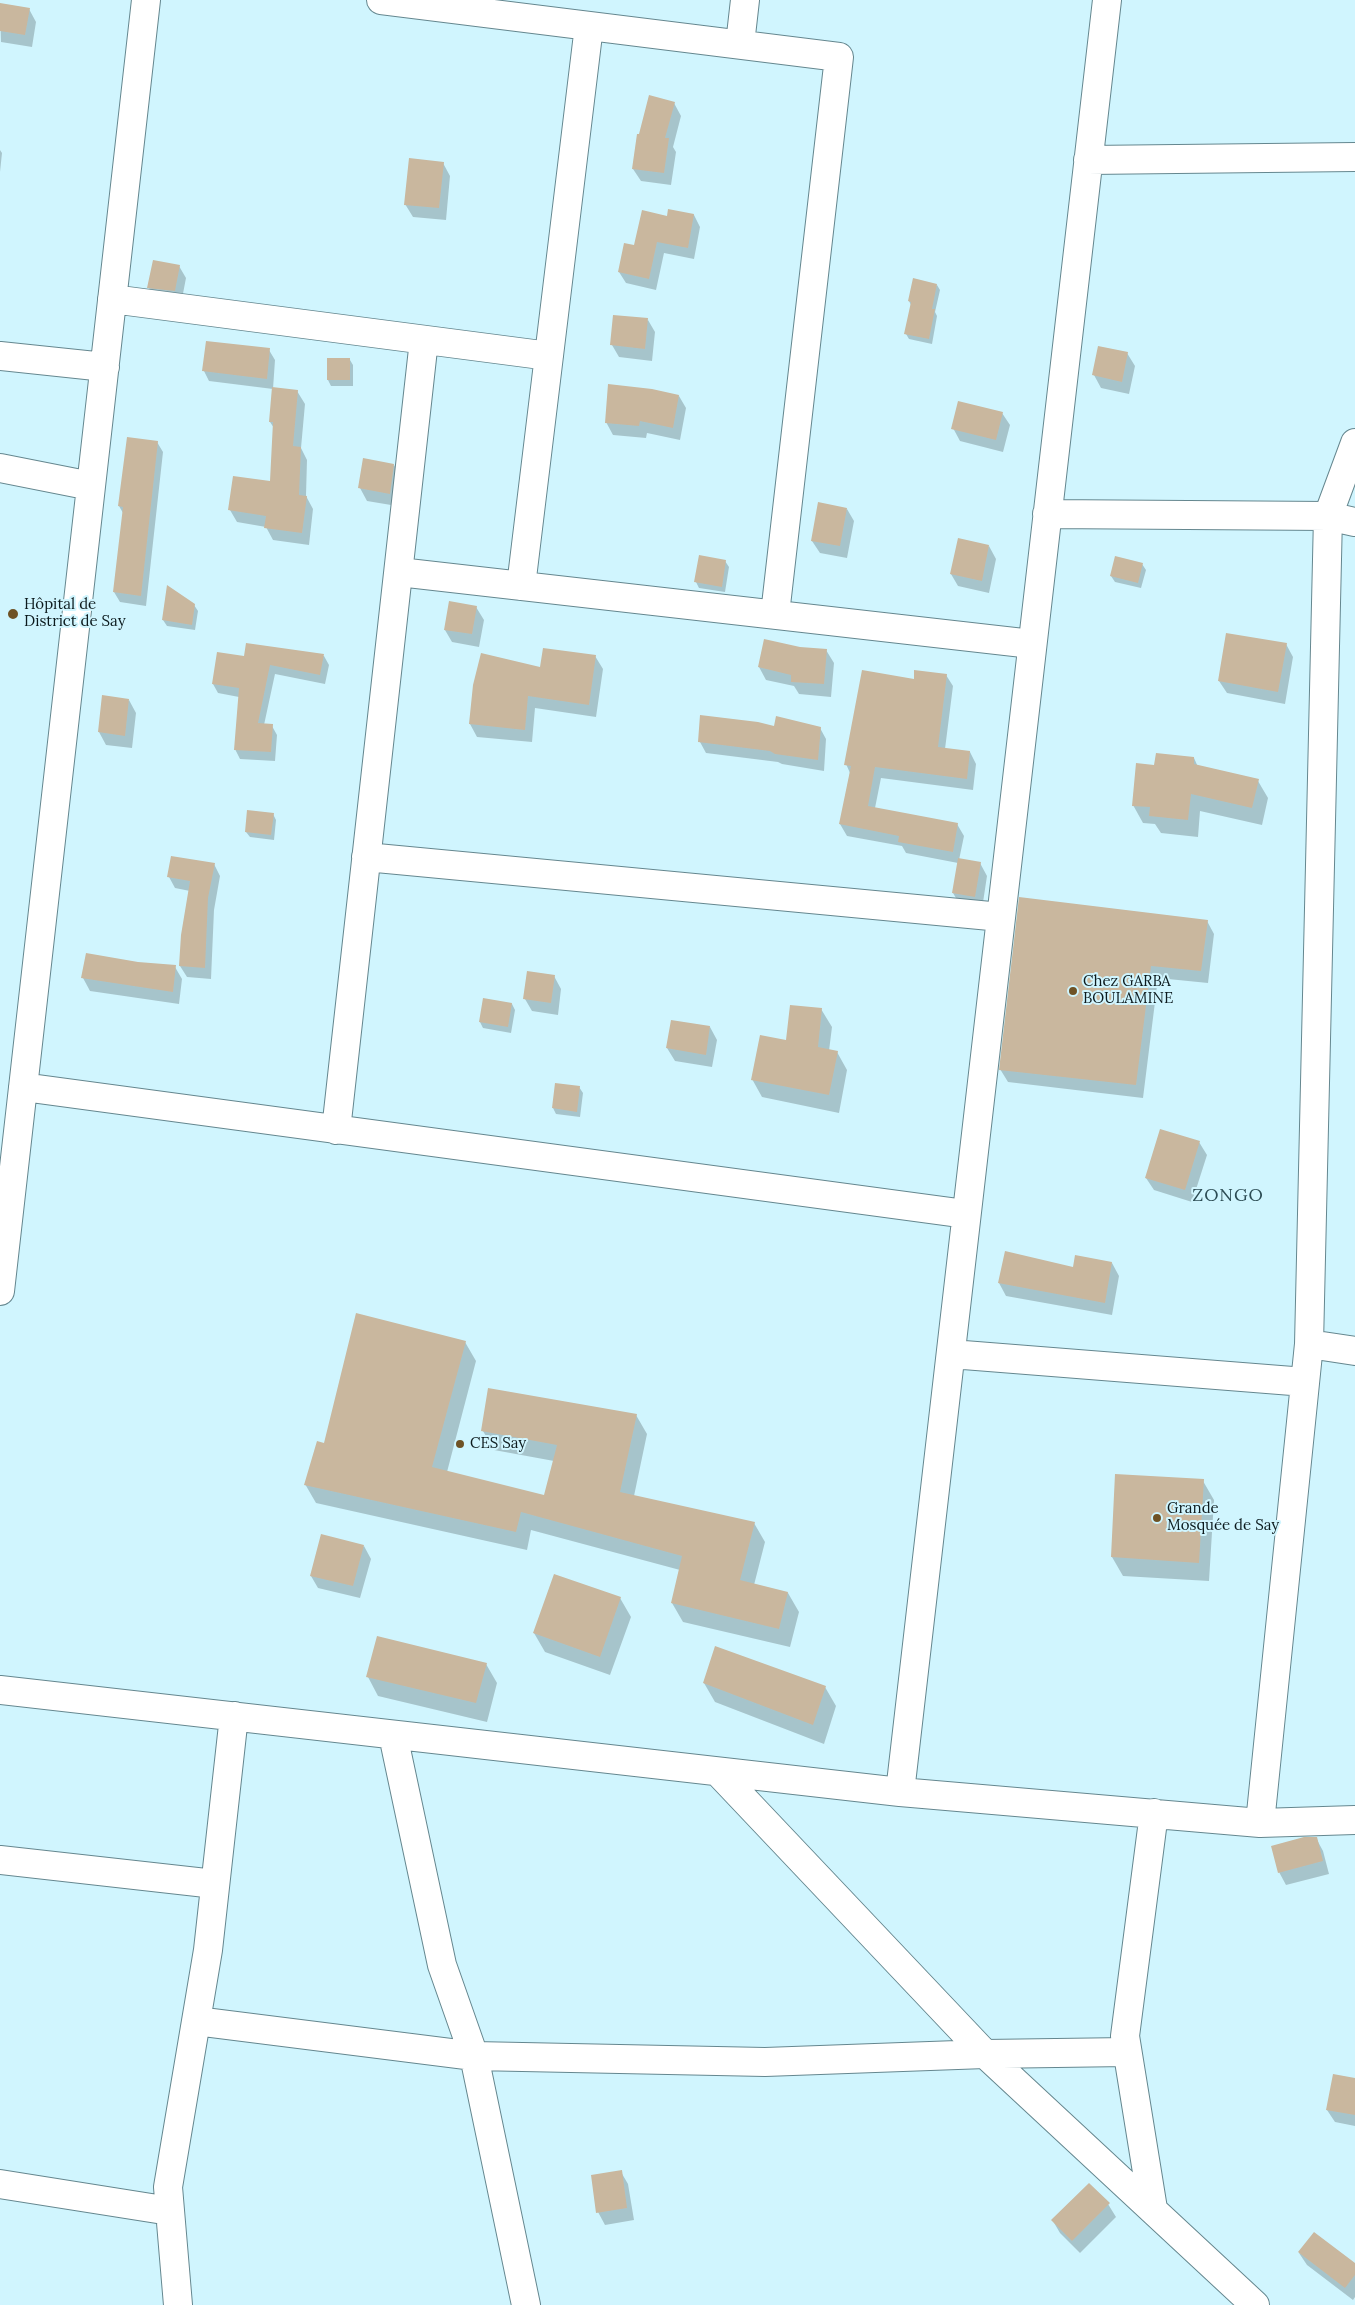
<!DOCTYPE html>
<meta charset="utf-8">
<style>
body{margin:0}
canvas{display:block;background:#d0f5fe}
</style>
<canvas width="1355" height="2305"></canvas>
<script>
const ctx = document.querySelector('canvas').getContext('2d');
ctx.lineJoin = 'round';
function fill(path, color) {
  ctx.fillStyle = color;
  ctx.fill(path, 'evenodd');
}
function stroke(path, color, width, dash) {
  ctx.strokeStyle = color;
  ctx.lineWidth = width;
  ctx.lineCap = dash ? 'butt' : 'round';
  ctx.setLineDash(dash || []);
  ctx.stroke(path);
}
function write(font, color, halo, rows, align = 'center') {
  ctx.font = font + ' Lora,serif';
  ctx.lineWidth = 4;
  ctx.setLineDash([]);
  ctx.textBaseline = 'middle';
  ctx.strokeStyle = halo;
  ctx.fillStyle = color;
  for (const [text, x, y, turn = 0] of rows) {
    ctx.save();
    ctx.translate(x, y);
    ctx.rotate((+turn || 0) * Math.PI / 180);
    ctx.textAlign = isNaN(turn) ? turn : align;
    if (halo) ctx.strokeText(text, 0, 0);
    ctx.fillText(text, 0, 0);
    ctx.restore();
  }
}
const shadow = new Path2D(`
 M 0,5 L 29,9 L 36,22 L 32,47 L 1,42 Z
 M 674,103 L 681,116 L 673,147 L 676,152 L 671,185 L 641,181 L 633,169 L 640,135 Z
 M 0,150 L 2,153 L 0,172 Z
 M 443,163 L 450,176 L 446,220 L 413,217 L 405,204 Z
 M 694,215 L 700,227 L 694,259 L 664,253 L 656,290 L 626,283 L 619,272 L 635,247 L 668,217 Z
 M 179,266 L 186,278 L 181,304 L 156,300 L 149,288 Z
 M 937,285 L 940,290 L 935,312 L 937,316 L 932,344 L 909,339 L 906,334 L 911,305 L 909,301 Z
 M 648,320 L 655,332 L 652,361 L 619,357 L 612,345 Z
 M 207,343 L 269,350 L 275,360 L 273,389 L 297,391 L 305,404 L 301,448 L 307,460 L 306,496 L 313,509 L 309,545 L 273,540 L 266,527 L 237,522 L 230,510 L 271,483 L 274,428 L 270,422 L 273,389 L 209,381 L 204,371 Z
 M 1127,353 L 1135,366 L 1129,394 L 1101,388 L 1094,375 Z
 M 350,360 L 353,365 L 353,386 L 331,386 L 328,380 Z
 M 679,396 L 686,408 L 680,440 L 647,433 L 646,438 L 613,435 L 606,422 Z
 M 1002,413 L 1010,425 L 1003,452 L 960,441 L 953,428 Z
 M 157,442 L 163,452 L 146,606 L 120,602 L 114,592 L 123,513 L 119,506 Z
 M 394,465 L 401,477 L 397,506 L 367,501 L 360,488 Z
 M 847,509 L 854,521 L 847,558 L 820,553 L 812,541 Z
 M 989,546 L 996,559 L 989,593 L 958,586 L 951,574 Z
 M 725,561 L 729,567 L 725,592 L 699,588 L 696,582 Z
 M 1142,564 L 1146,570 L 1141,588 L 1115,582 L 1111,576 Z
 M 194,605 L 198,611 L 195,630 L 167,626 L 163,620 Z
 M 476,607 L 484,620 L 479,647 L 452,642 L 445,630 Z
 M 1286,644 L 1293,657 L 1285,704 L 1227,693 L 1219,681 Z
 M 800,648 L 826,650 L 834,663 L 831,697 L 799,694 L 794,686 L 766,680 L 759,667 Z
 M 324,656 L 329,665 L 325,684 L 275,674 L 264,725 L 272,726 L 277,735 L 275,761 L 240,759 L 235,749 L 239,697 L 218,693 L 213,684 L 245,658 Z
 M 595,656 L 603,669 L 596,717 L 535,708 L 532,742 L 477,737 L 470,724 Z
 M 946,675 L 953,686 L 945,749 L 970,752 L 976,764 L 973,790 L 881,778 L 875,808 L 957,824 L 964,836 L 959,860 L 980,863 L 987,876 L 982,909 L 960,905 L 953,893 L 958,863 L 906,853 L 902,846 L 847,836 L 840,824 L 850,773 L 846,764 L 915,680 Z
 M 129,700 L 136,713 L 132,748 L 106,745 L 99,732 Z
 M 775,728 L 820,728 L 826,739 L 824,771 L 782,764 L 778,762 L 706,753 L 700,742 Z
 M 1194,758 L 1198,767 L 1258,781 L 1268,798 L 1262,825 L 1200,811 L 1198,837 L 1161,833 L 1155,824 L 1143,823 L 1133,805 L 1155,766 Z
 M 273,814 L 276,820 L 274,840 L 250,837 L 246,832 Z
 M 214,864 L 220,876 L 214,910 L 211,979 L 187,977 L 180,966 L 190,891 L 175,888 L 169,877 Z
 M 1207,921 L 1214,934 L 1208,983 L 1158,978 L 1143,1098 L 1008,1082 L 1000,1069 Z
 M 138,963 L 175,967 L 182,979 L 179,1004 L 90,991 L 83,978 Z
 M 554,976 L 561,989 L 558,1015 L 532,1011 L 525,999 Z
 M 484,999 L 512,1004 L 515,1010 L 511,1033 L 483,1028 L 480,1022 Z
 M 821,1009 L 832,1027 L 829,1051 L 837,1052 L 847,1070 L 839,1113 L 762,1097 L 752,1079 L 787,1042 Z
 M 710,1027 L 717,1040 L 712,1067 L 675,1061 L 667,1048 Z
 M 579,1087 L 583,1093 L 580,1117 L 556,1114 L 553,1108 Z
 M 1199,1142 L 1207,1155 L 1192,1202 L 1154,1190 L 1146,1178 Z
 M 1112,1263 L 1119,1276 L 1112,1315 L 1006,1296 L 999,1283 Z
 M 465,1342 L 476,1361 L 447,1472 L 545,1496 L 554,1461 L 494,1450 L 483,1431 L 636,1415 L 647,1434 L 634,1496 L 754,1523 L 765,1542 L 754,1585 L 788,1593 L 799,1612 L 790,1647 L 683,1622 L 672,1603 L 680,1570 L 531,1530 L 527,1550 L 316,1503 L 305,1484 L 325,1445 Z
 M 1203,1481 L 1214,1500 L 1209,1581 L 1123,1576 L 1112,1557 Z
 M 364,1546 L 371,1559 L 360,1598 L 318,1588 L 311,1576 Z
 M 620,1598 L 631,1617 L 610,1675 L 545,1652 L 534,1633 Z
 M 486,1664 L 497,1683 L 487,1722 L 378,1696 L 368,1677 Z
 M 704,1683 L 825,1687 L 836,1706 L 824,1744 L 715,1702 Z
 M 1316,1838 L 1323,1851 L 1329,1874 L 1286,1885 L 1279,1872 Z
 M 1355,2079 L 1355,2126 L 1335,2122 L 1327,2110 Z
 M 621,2172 L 628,2184 L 634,2220 L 605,2225 L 598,2212 Z
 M 1108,2204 L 1116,2217 L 1080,2253 L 1060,2233 L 1053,2221 Z
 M 1299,2253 L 1355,2264 L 1355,2297 L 1353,2300 L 1307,2265 Z`);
const building = new Path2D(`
 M 0,3 L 30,8 L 25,35 L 0,31 Z
 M 649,95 L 675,102 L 665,138 L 669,138 L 664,173 L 632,169 L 637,134 L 639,134 Z
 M 409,158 L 444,162 L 439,208 L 404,205 Z
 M 668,209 L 694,214 L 688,248 L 657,242 L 649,279 L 618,272 L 624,243 L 634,245 L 642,210 L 667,216 Z
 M 153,260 L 180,265 L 175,291 L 147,288 Z
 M 913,278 L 937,284 L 932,309 L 935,309 L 929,339 L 904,334 L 911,302 L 908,301 Z
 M 613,315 L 648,318 L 645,349 L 610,345 Z
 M 206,341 L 270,348 L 267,379 L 202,371 Z
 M 1098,346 L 1128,352 L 1122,382 L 1092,375 Z
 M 327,358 L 350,358 L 350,380 L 327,380 Z
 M 608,384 L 652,389 L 679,395 L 673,428 L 640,421 L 639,426 L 605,423 Z
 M 272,387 L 298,390 L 293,446 L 301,447 L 299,495 L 307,496 L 302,533 L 264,528 L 266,516 L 228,510 L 233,476 L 270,481 L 273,422 L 269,422 Z
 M 958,401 L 1003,412 L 996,440 L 951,429 Z
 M 127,437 L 158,441 L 141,596 L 113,592 L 123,507 L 118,506 Z
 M 363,458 L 394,464 L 390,494 L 358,488 Z
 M 818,502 L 847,508 L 840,546 L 811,541 Z
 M 958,538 L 989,545 L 982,581 L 950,574 Z
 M 699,555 L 726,560 L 722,587 L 694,582 Z
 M 1115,556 L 1143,563 L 1138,583 L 1110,576 Z
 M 167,585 L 195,604 L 192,625 L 162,620 Z
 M 449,601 L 477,606 L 472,634 L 444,630 Z
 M 1226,633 L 1287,643 L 1278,692 L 1218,681 Z
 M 764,639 L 800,647 L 827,649 L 824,684 L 791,682 L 791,675 L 758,667 Z
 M 246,643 L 324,654 L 320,675 L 270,665 L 258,723 L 273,724 L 271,752 L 234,750 L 239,688 L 212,684 L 217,652 L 244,656 Z
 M 543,648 L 596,655 L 589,705 L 528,696 L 525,730 L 469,724 L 473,685 L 481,653 L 540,667 Z
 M 862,670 L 914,679 L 914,670 L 947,674 L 938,747 L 970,751 L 967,779 L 875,767 L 868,806 L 958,823 L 953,852 L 898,842 L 899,836 L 839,824 L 851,766 L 844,765 Z
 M 102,695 L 129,699 L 125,736 L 98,732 Z
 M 700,715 L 758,722 L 774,726 L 776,716 L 821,727 L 818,760 L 775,754 L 770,751 L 698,742 Z
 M 1156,753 L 1194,757 L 1194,764 L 1259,779 L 1252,808 L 1191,794 L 1188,820 L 1149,816 L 1150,807 L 1132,806 L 1136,763 L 1154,765 Z
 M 247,810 L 274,813 L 271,835 L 245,832 Z
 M 171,856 L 215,863 L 208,898 L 205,968 L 179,966 L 181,935 L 190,881 L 167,877 Z
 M 958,858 L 981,862 L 975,897 L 952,893 Z
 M 1019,897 L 1208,920 L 1201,971 L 1151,966 L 1136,1085 L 999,1070 Z
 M 86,953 L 138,962 L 176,965 L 173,992 L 81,978 Z
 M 527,971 L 555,975 L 551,1003 L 523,999 Z
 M 483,998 L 512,1003 L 508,1027 L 479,1022 Z
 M 790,1005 L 822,1008 L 818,1047 L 838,1051 L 829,1095 L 751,1080 L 760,1035 L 786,1040 Z
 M 671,1020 L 710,1026 L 706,1055 L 666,1048 Z
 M 555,1083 L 580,1086 L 577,1112 L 552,1108 Z
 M 1160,1129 L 1200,1141 L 1185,1190 L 1145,1178 Z
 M 1005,1251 L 1073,1267 L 1075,1255 L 1112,1262 L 1105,1303 L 998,1283 Z
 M 356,1313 L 466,1341 L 432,1467 L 544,1495 L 557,1445 L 481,1431 L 488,1388 L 637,1414 L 620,1492 L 755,1522 L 740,1580 L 788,1592 L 779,1629 L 671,1603 L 682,1556 L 521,1512 L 516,1532 L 304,1485 L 317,1441 L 324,1443 Z
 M 1115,1474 L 1204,1479 L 1199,1563 L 1111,1557 Z
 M 321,1534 L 364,1545 L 353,1586 L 310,1576 Z
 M 554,1574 L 621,1597 L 600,1657 L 533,1633 Z
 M 377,1636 L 487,1663 L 476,1703 L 366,1677 Z
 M 715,1646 L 826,1686 L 813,1725 L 703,1683 Z
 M 1304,1837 L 1317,1837 L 1323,1861 L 1278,1873 L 1271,1846 Z
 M 1333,2074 L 1355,2078 L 1355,2115 L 1326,2110 Z
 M 622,2170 L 627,2208 L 596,2213 L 591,2175 Z
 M 1089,2183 L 1110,2203 L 1072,2241 L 1051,2220 Z
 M 1314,2232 L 1355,2263 L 1355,2275 L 1345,2288 L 1298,2252 Z`);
const minor = new Path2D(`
 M 381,0 L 839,57 L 775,614
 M 740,44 L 745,0
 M 1088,160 L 1355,157
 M 112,299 L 549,356
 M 0,356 L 105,367
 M 0,468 L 91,486
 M 1047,514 L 1328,516 L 1355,522
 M 399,572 L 1032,644
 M 521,586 L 589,26
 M 366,857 L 1001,917
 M 23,1087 L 966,1214
 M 336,1130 L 424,340
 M 0,1291 L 146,0
 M 1309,1344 L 1355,1351
 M 951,1354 L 1305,1382
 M 0,1690 L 900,1792 L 1260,1823 L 1355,1820
 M 393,1735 L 442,1965 L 474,2056 L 526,2305
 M 718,1772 L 985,2054 L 1255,2305
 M 900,1792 L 1107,0
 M 1260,1823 L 1309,1344 L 1328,516 L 1355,443
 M 0,1860 L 215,1884
 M 196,2021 L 474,2056 L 765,2062 L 985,2054 L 1127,2052
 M 0,2184 L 170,2211
 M 1153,2209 L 1125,2036 L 1154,1813
 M 178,2305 L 168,2187 L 208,1950 L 234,1716`);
const markers = [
 [13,614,6,"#6e5225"],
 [1073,991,5,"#6e5225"],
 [460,1444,5,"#6e5225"],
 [1157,1518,5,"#6e5225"]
];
const poiNames = [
 ["Hôpital de",24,605],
 ["District de Say",24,622],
 ["Chez GARBA",1083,982],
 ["BOULAMINE",1083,999],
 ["CES Say",470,1444],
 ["Grande",1167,1509],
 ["Mosquée de Say",1167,1526]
];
const quarterNames = [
 ["ZONGO",1228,1196]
];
fill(shadow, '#0003');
fill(building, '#c9b79e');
stroke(minor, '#65878f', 30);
stroke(minor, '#fff', 28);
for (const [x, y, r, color] of markers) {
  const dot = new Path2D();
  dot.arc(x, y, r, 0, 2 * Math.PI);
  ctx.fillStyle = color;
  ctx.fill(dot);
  stroke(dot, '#d0f5fe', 2);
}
write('15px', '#0c1a1d', '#d0f5fe', poiNames, 'left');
ctx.letterSpacing = '1px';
write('18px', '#2c4c54', '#d0f5fe', quarterNames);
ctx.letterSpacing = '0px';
</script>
